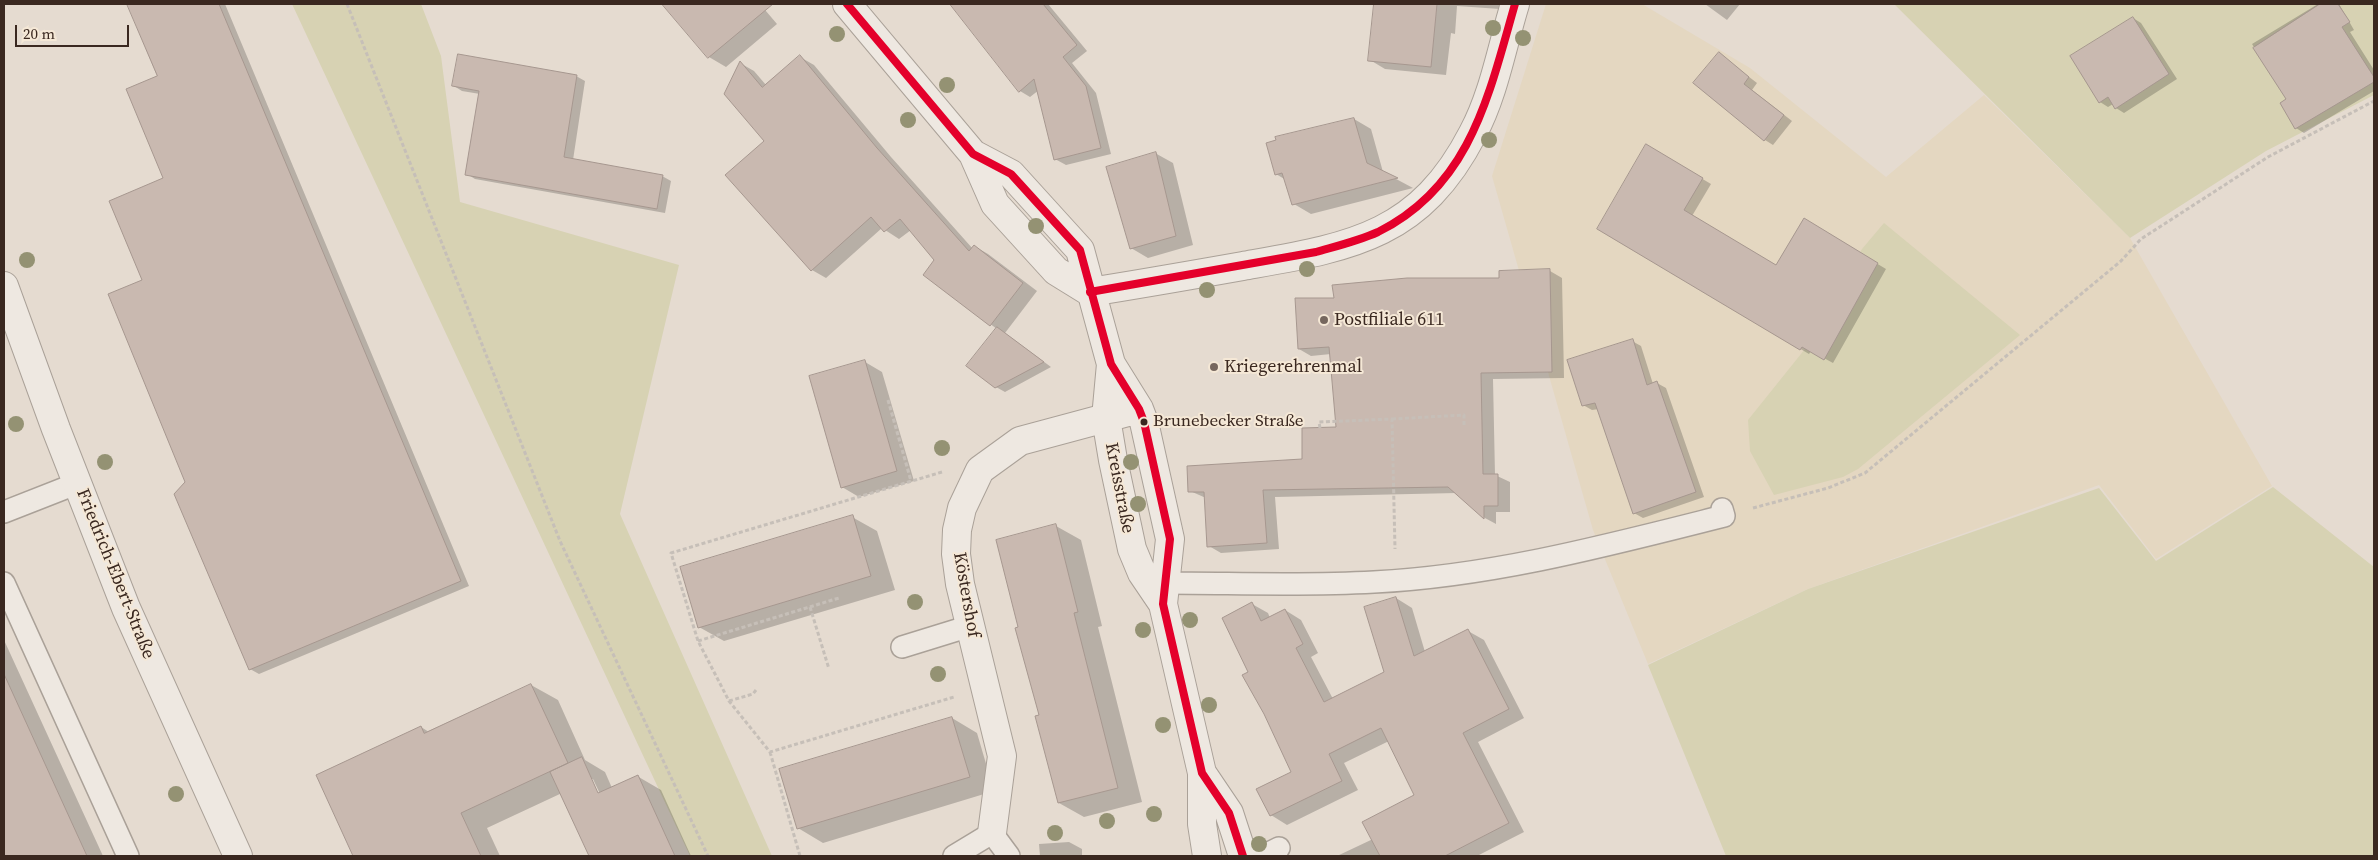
<!DOCTYPE html>
<meta charset="utf-8">
<style>
body{margin:0}
#map{position:relative;width:2378px;height:860px;overflow:hidden;background:#e5dbd0;font-family:"Source Serif 4",serif}
canvas{display:block}
.frame{position:absolute;inset:0;border:5px solid #3a2820;pointer-events:none}
.scale{position:absolute;left:15px;top:25px;width:114px;height:22px;box-sizing:border-box;border:2px solid #3a2820;border-top:0;padding-left:6px;font-size:15px;line-height:18px;white-space:nowrap;color:#3a2820;-webkit-text-stroke:4px #f5e8d6;paint-order:stroke}
</style>
<div id="map">
<canvas width="2378" height="860"></canvas>
<div class="frame"></div>
<div class="scale">20 m</div>
</div>
<script>
const ctx = document.querySelector('canvas').getContext('2d');
ctx.lineJoin = 'round';
function fill(path, color) {
  ctx.fillStyle = color;
  ctx.fill(path, 'evenodd');
}
function stroke(path, color, width, dash) {
  ctx.strokeStyle = color;
  ctx.lineWidth = width;
  ctx.lineCap = dash ? 'butt' : 'round';
  ctx.setLineDash(dash || []);
  ctx.stroke(path);
}
function write(font, color, halo, rows, align = 'center') {
  ctx.font = font + ' "Source Serif 4",serif';
  ctx.lineWidth = 4;
  ctx.setLineDash([]);
  ctx.textBaseline = 'middle';
  ctx.strokeStyle = halo;
  ctx.fillStyle = color;
  for (const [text, x, y, turn = 0] of rows) {
    ctx.save();
    ctx.translate(x, y);
    ctx.rotate((+turn || 0) * Math.PI / 180);
    ctx.textAlign = isNaN(turn) ? turn : align;
    if (halo) ctx.strokeText(text, 0, 0);
    ctx.fillText(text, 0, 0);
    ctx.restore();
  }
}
const farmland = new Path2D(`
 M 1546,4 L 1642,4 L 1750,68 L 1886,177 L 1984,95 L 2130,238 L 2272,486 L 2156,559 L 2099,485 L 1808,589 L 1648,664 L 1593,530 L 1492,176 Z`);
const green = new Path2D(`
 M 292,4 L 421,4 L 441,56 L 460,202 L 679,265 L 620,514 L 772,856 L 690,856 Z
 M 1894,4 L 2374,4 L 2374,95 L 2266,151 L 2130,238 Z
 M 1884,223 L 2020,335 L 1858,469 L 1843,477 L 1774,495 L 1750,451 L 1748,420 L 1805,349 L 1862,249 Z
 M 2273,487 L 2374,567 L 2374,856 L 1726,856 L 1648,665 L 1808,589 L 2099,488 L 2156,561 Z`);
const shadow = new Path2D(`
 M 137,4 L 225,4 L 469,586 L 259,674 L 250,669 L 186,482 L 144,281 L 165,178 L 158,77 L 129,7 Z
 M 664,4 L 760,4 L 777,24 L 726,67 L 709,57 Z
 M 952,4 L 1048,4 L 1087,51 L 1072,63 L 1096,93 L 1111,154 L 1066,165 L 1055,159 L 1039,90 L 1030,97 L 1020,91 Z
 M 1375,4 L 1501,4 L 1500,9 L 1457,6 L 1455,34 L 1451,33 L 1446,75 L 1385,69 L 1370,60 Z
 M 1705,4 L 1740,4 L 1727,20 Z
 M 2318,4 L 2339,4 L 2354,30 L 2350,32 L 2374,70 L 2374,91 L 2304,133 L 2296,128 L 2288,100 L 2252,44 Z
 M 2133,18 L 2141,23 L 2177,79 L 2124,113 L 2116,108 L 2113,104 L 2108,107 L 2100,102 Z
 M 1719,54 L 1757,83 L 1752,90 L 1792,121 L 1773,145 L 1765,140 Z
 M 800,57 L 814,65 L 891,157 L 973,249 L 974,246 L 988,254 L 1037,291 L 1005,333 L 1051,367 L 1005,392 L 996,387 L 997,329 L 925,275 L 936,260 L 911,230 L 899,239 L 882,228 L 826,278 L 812,270 L 740,63 L 754,71 L 766,85 Z
 M 576,76 L 585,81 L 573,160 L 662,176 L 671,181 L 665,213 L 475,179 L 467,174 L 480,94 L 462,91 L 454,86 Z
 M 1354,119 L 1371,129 L 1383,172 L 1413,188 L 1311,214 L 1294,204 L 1286,180 L 1276,174 Z
 M 1647,146 L 1711,184 L 1692,216 L 1777,266 L 1804,220 L 1886,269 L 1833,363 L 1811,351 L 1809,354 L 1598,229 Z
 M 1155,153 L 1173,163 L 1193,245 L 1148,258 L 1131,248 Z
 M 1550,271 L 1562,278 L 1564,378 L 1493,379 L 1495,475 L 1510,482 L 1510,512 L 1496,512 L 1496,524 L 1485,518 L 1457,493 L 1275,497 L 1279,549 L 1221,553 L 1209,546 L 1206,498 L 1190,491 L 1304,461 L 1337,428 L 1331,354 L 1311,356 L 1299,349 L 1335,299 L 1501,279 Z
 M 1632,341 L 1641,346 L 1653,384 L 1657,383 L 1666,388 L 1704,497 L 1643,518 L 1634,513 L 1599,409 L 1592,410 L 1583,405 Z
 M 865,362 L 882,372 L 914,481 L 859,497 L 842,487 Z
 M 852,517 L 877,531 L 895,590 L 724,641 L 699,627 Z
 M 1056,526 L 1081,540 L 1102,626 L 1098,627 L 1142,802 L 1084,817 L 1059,803 L 1020,628 Z
 M 1396,598 L 1412,608 L 1425,652 L 1468,631 L 1484,640 L 1524,718 L 1478,742 L 1524,832 L 1477,856 L 1337,856 L 1373,839 L 1416,796 L 1389,741 L 1344,763 L 1358,790 L 1287,825 L 1271,815 L 1292,772 L 1250,673 L 1252,604 L 1268,613 L 1270,618 L 1285,610 L 1301,620 L 1318,653 L 1311,657 L 1333,699 L 1385,672 Z
 M 4,640 L 103,856 L 4,856 Z
 M 531,685 L 558,700 L 585,760 L 605,772 L 612,788 L 637,776 L 661,790 L 691,856 L 591,856 L 562,793 L 487,828 L 500,856 L 354,856 L 317,775 L 421,727 L 429,732 ZM 591,779 L 593,779 L 602,798 L 600,799 Z
 M 952,718 L 977,733 L 994,791 L 823,843 L 798,828 Z
 M 1069,842 L 1082,849 L 1082,856 L 1040,856 L 1039,844 Z`);
const building = new Path2D(`
 M 127,4 L 219,4 L 461,581 L 249,670 L 174,494 L 185,482 L 108,294 L 142,280 L 109,201 L 163,178 L 126,89 L 157,76 Z
 M 662,4 L 773,4 L 708,58 Z
 M 950,4 L 1043,4 L 1077,45 L 1063,57 L 1086,86 L 1101,148 L 1054,160 L 1034,79 L 1019,92 Z
 M 1374,4 L 1437,4 L 1431,67 L 1368,61 Z
 M 2320,4 L 2338,4 L 2350,22 L 2342,27 L 2374,77 L 2374,82 L 2295,129 L 2280,103 L 2286,99 L 2253,48 Z
 M 2133,17 L 2169,74 L 2115,109 L 2108,97 L 2099,103 L 2070,56 Z
 M 1719,52 L 1749,77 L 1744,84 L 1784,115 L 1764,141 L 1693,83 Z
 M 458,54 L 577,75 L 564,157 L 663,175 L 657,209 L 465,175 L 479,91 L 452,86 Z
 M 800,55 L 877,148 L 969,251 L 974,245 L 1023,283 L 990,326 L 923,275 L 934,260 L 900,219 L 884,232 L 871,217 L 811,271 L 725,175 L 764,141 L 724,94 L 740,61 L 762,87 Z
 M 1354,118 L 1367,163 L 1398,178 L 1292,205 L 1282,173 L 1275,175 L 1266,143 L 1276,140 L 1275,137 Z
 M 1646,144 L 1703,178 L 1684,210 L 1776,265 L 1804,218 L 1878,263 L 1824,360 L 1802,347 L 1800,350 L 1597,229 Z
 M 1156,152 L 1176,236 L 1130,249 L 1106,167 Z
 M 1550,269 L 1552,372 L 1481,373 L 1483,474 L 1498,474 L 1498,506 L 1484,506 L 1484,519 L 1448,487 L 1263,490 L 1267,543 L 1207,547 L 1204,492 L 1188,492 L 1187,466 L 1302,459 L 1302,428 L 1336,427 L 1329,347 L 1298,349 L 1295,298 L 1334,298 L 1332,285 L 1407,278 L 1499,278 L 1499,271 Z
 M 997,327 L 1044,362 L 995,388 L 966,366 Z
 M 1633,339 L 1647,385 L 1657,381 L 1696,492 L 1633,514 L 1595,403 L 1582,406 L 1567,360 Z
 M 865,360 L 897,471 L 841,488 L 809,376 Z
 M 853,515 L 871,576 L 698,628 L 680,567 Z
 M 1056,524 L 1078,612 L 1074,613 L 1118,788 L 1058,803 L 1035,716 L 1039,715 L 1015,628 L 1018,627 L 996,540 Z
 M 1396,597 L 1414,656 L 1468,629 L 1509,709 L 1463,733 L 1509,823 L 1445,856 L 1380,856 L 1362,822 L 1414,795 L 1381,728 L 1329,754 L 1342,781 L 1270,816 L 1256,789 L 1291,772 L 1264,714 L 1242,675 L 1248,672 L 1222,618 L 1252,602 L 1261,621 L 1285,609 L 1303,644 L 1296,648 L 1324,702 L 1384,672 L 1364,607 Z
 M 4,674 L 87,856 L 4,856 Z
 M 531,684 L 568,763 L 461,813 L 481,856 L 353,856 L 316,775 L 421,726 L 424,733 Z
 M 952,717 L 970,777 L 797,829 L 779,769 Z
 M 582,757 L 598,793 L 638,775 L 675,856 L 589,856 L 550,772 Z`);
const path = new Path2D(`
 M 347,4 L 560,541 L 708,856
 M 888,400 L 911,481
 M 1392,419 L 1464,415 L 1464,425
 M 1320,428 L 1319,422 L 1392,419 L 1395,549
 M 942,472 L 671,553 L 698,641 L 729,701 L 770,752 L 954,697
 M 1753,508 L 1828,488 L 1865,473 L 2121,261 L 2141,239 L 2268,157 L 2374,101
 M 810,607 L 829,669
 M 698,641 L 839,598
 M 729,701 L 753,694 L 756,690
 M 770,752 L 800,856`);
const service = new Path2D(`
 M 4,512 L 78,483
 M 1152,577 L 1165,583 C 1234,583 1305,586 1374,582 C 1493,576 1609,545 1724,516 L 1722,509
 M 4,583 L 128,856
 M 902,647 L 970,626
 M 954,856 L 992,833 L 1009,856
 M 1263,856 L 1279,848`);
const minor = new Path2D(`
 M 847,4 L 973,154 L 995,204 L 1056,271 L 1090,292
 M 973,154 L 1011,174 L 1080,250 L 1111,364 L 1139,409 L 1144,422 L 1170,539 L 1163,604
 M 1090,292 C 1141,284 1192,275 1243,266 C 1349,247 1419,238 1473,133 C 1494,94 1502,46 1515,4
 M 1111,364 L 1106,418 L 1113,460 L 1132,549 L 1142,573 L 1163,604 L 1202,773 L 1202,824 L 1207,856
 M 1202,773 L 1229,813 L 1243,856
 M 992,833 L 1002,756 L 960,584 L 956,554 L 957,530 L 962,508 L 980,470 L 1020,441 L 1139,409`);
const tertiary = new Path2D(`
 M 4,286 L 56,429 L 126,608 L 238,856`);
const bus1 = new Path2D(`
 M 847,4 L 973,154 L 1011,174 L 1080,250 L 1111,364 L 1139,409 L 1144,422 L 1170,539 L 1163,604 L 1202,773 L 1229,813 L 1243,856
 M 1090,292 L 1316,252 C 1337,246 1358,241 1378,232 C 1471,186 1489,94 1515,4`);
const trees = [
 [1493,28],
 [837,34],
 [1523,38],
 [947,85],
 [908,120],
 [1489,140],
 [1036,226],
 [27,260],
 [1307,269],
 [1207,290],
 [16,424],
 [942,448],
 [105,462],
 [1131,462],
 [1138,504],
 [915,602],
 [1190,620],
 [1143,630],
 [938,674],
 [1209,705],
 [1163,725],
 [176,794],
 [1154,814],
 [1107,821],
 [1055,833],
 [1259,844]
];
const markers = [
 [1324,320,5,"#76675e"],
 [1214,367,5,"#76675e"],
 [1144,422,4.5,"#3a2820"]
];
const busNames = [
 ["Brunebecker Straße",1153,422]
];
const poiNames = [
 ["Postfiliale 611",1334,320],
 ["Kriegerehrenmal",1224,367]
];
const streetNames = [
 ["Kreisstraße",1119,488,79],
 ["Friedrich-Ebert-Straße",115,574,68],
 ["Köstershof",966,595,80]
];
fill(farmland, '#e4d7c1');
fill(green, '#d7d2b3');
fill(shadow, '#0003');
fill(building, '#c9b9b0');
stroke(building, '#a6978f', 1);
stroke(service, '#aaa198', 24);
stroke(minor, '#aaa198', 30);
stroke(tertiary, '#aaa198', 30);
stroke(path, '#c6bfb8', 3, [4, 2.5]);
stroke(service, '#eee8e1', 21);
stroke(minor, '#eee8e1', 28);
stroke(tertiary, '#eee8e1', 28);
stroke(bus1, '#e4002b', 8);
ctx.fillStyle = '#949273';
for (const [x, y] of trees) {
  ctx.beginPath();
  ctx.arc(x, y, 8, 0, 2 * Math.PI);
  ctx.fill();
}
for (const [x, y, r, color] of markers) {
  const dot = new Path2D();
  dot.arc(x, y, r, 0, 2 * Math.PI);
  ctx.fillStyle = color;
  ctx.fill(dot);
  stroke(dot, '#f5e8d6', 2);
}
write('17px', '#3a2820', '#f5e8d6', busNames, 'left');
write('18px', '#3a2820', '#f5e8d6', poiNames, 'left');
write('18px', '#3a2820', '#f5e8d6', streetNames);
</script>
